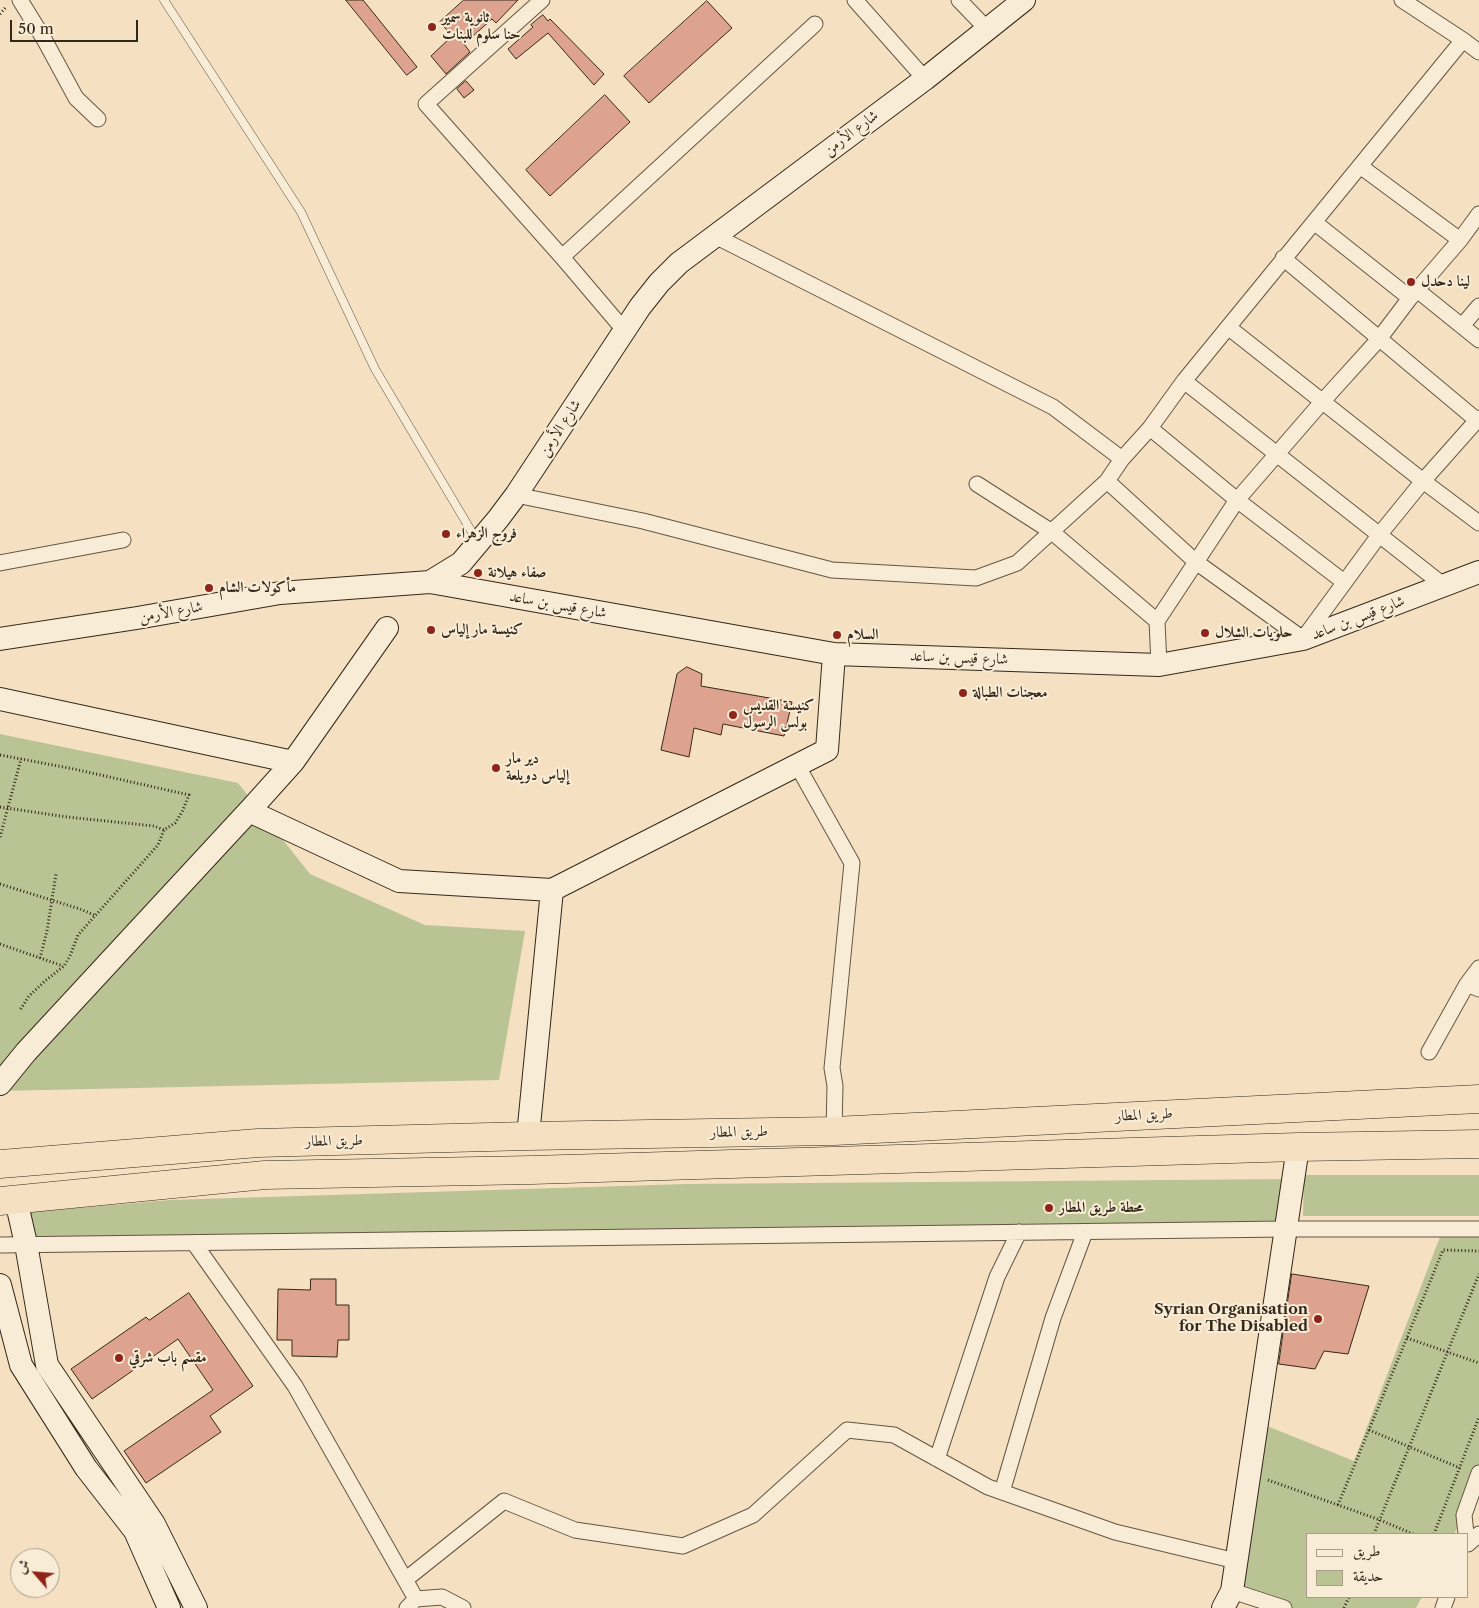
<!DOCTYPE html>
<meta charset="utf-8">
<style>
body{margin:0}
#map{position:relative;width:1479px;height:1608px;overflow:hidden;background:#f5e1c1;font-family:"Libre Caslon Text",Amiri,serif}
canvas{display:block}
.legend{position:absolute;left:1306px;top:1533px;width:162px;height:65px;box-sizing:border-box;background:#f8ecd7;border:1px solid #aa9e8b;margin:0;padding:6px 9px;list-style:none;font-size:15px;color:#34281a}
.legend li{display:flex;align-items:center;gap:10px;height:25px}
.legend b{width:25px;border:1px solid #aa9e8b}
.north{position:absolute;left:10px;top:1548px;width:50px;height:50px;box-sizing:border-box;background:#f8ecd7;border:1px solid #aa9e8b;border-radius:50%;rotate:297deg;font-size:14px;font-weight:700;line-height:20px;text-align:center;color:#34281a}
.north::after{content:'';display:block;margin:auto;width:18px;height:22px;background:#8f2418;clip-path:polygon(50% 0,100% 100%,50% 72%,0 100%)}
.scale{position:absolute;left:10px;top:20px;width:128px;height:22px;box-sizing:border-box;border:2px solid #34281a;border-top:0;padding-left:6px;font-size:15px;line-height:18px;white-space:nowrap;color:#34281a;-webkit-text-stroke:4px #f8ecd7;paint-order:stroke}
</style>
<div id="map">
<canvas width="1479" height="1608"></canvas>
<ul class="legend">
<li><b style="height:6px;background:#f8ecd7"></b>طريق</li>
<li><b style="height:14px;background:#b9c394"></b>حديقة</li>
</ul>
<div class="north">ش</div>
<div class="scale">50 m</div>
</div>
<script>
const ctx = document.querySelector('canvas').getContext('2d');
ctx.lineJoin = 'round';
function fill(path, color) {
  ctx.fillStyle = color;
  ctx.fill(path, 'evenodd');
}
function stroke(path, color, width, dash) {
  ctx.strokeStyle = color;
  ctx.lineWidth = width;
  ctx.lineCap = dash ? 'butt' : 'round';
  ctx.setLineDash(dash || []);
  ctx.stroke(path);
}
function write(font, color, halo, rows, align = 'center') {
  ctx.font = font + ' "Libre Caslon Text",Amiri,serif';
  ctx.lineWidth = 4;
  ctx.setLineDash([]);
  ctx.textBaseline = 'middle';
  ctx.strokeStyle = halo;
  ctx.fillStyle = color;
  for (const [text, x, y, turn = 0] of rows) {
    ctx.save();
    ctx.translate(x, y);
    ctx.rotate((+turn || 0) * Math.PI / 180);
    ctx.textAlign = isNaN(turn) ? turn : align;
    if (halo) ctx.strokeText(text, 0, 0);
    ctx.fillText(text, 0, 0);
    ctx.restore();
  }
}
const green = new Path2D(`
 M 0,734 L 238,783 L 310,874 L 425,925 L 525,931 L 499,1080 L 0,1091 Z
 M 1304,1175 L 1479,1175 L 1479,1216 L 1303,1216 Z
 M 1293,1179 L 1286,1229 L 26,1244 L 20,1213 L 170,1200 L 686,1184 Z
 M 1443,1229 L 1479,1229 L 1479,1473 L 1464,1515 L 1454,1534 L 1308,1534 L 1308,1597 L 1422,1597 L 1416,1608 L 1284,1608 L 1232,1591 L 1257,1422 L 1354,1461 Z`);
const building = new Path2D(`
 M 346,0 L 363,0 L 417,67 L 407,75 Z
 M 464,0 L 518,0 L 496,23 L 492,19 L 464,44 L 470,52 L 446,74 L 431,56 L 452,36 L 440,22 Z
 M 707,1 L 732,28 L 649,103 L 624,76 Z
 M 543,15 L 548,21 L 550,19 L 604,74 L 594,85 L 548,33 L 516,59 L 508,49 L 533,27 L 531,25 Z
 M 466,81 L 474,90 L 464,98 L 457,89 Z
 M 605,95 L 630,122 L 550,196 L 526,170 Z
 M 687,667 L 702,674 L 701,686 L 792,702 L 784,736 L 723,724 L 721,735 L 694,728 L 689,757 L 661,750 L 677,674 Z
 M 1292,1274 L 1369,1286 L 1348,1354 L 1324,1351 L 1315,1369 L 1279,1364 Z
 M 311,1279 L 336,1279 L 336,1305 L 349,1305 L 349,1340 L 338,1340 L 337,1357 L 292,1356 L 292,1340 L 277,1340 L 278,1289 L 310,1290 Z
 M 189,1293 L 253,1386 L 210,1416 L 221,1432 L 146,1483 L 124,1451 L 213,1390 L 178,1339 L 92,1399 L 71,1369 L 146,1317 L 149,1320 Z`);
const path = new Path2D(`
 M 0,14 L 6,7
 M 0,755 L 74,769 L 189,795 L 182,812 L 175,823 L 164,830 L 158,845 L 78,935 L 70,956 L 64,966 L 45,981 L 29,996 L 20,1010
 M 0,807 L 67,817 L 154,826 L 164,830
 M 0,837 L 21,759
 M 0,884 L 80,909 L 94,915
 M 0,944 L 63,966
 M 40,958 L 47,931 L 56,874
 M 1407,1338 L 1479,1363
 M 1369,1430 L 1460,1468
 M 1268,1480 L 1380,1520 L 1413,1534
 M 1338,1505 L 1443,1250 L 1479,1251
 M 1374,1534 L 1479,1274
 M 1434,1534 L 1479,1417
 M 1344,1608 L 1349,1597`);
const lane = new Path2D(`
 M 164,0 L 301,212 L 375,369 L 476,539`);
const street = new Path2D(`
 M 20,0 L 44,39 L 76,98 L 98,119
 M 542,0 L 426,104 L 562,257 L 624,330
 M 855,0 L 925,79
 M 959,0 L 987,29
 M 1402,0 L 1463,40 L 1479,52
 M 1360,166 L 1460,240
 M 1314,222 L 1410,298
 M 715,236 L 1053,407 L 1122,459
 M 562,257 L 815,24
 M 1283,258 L 1479,422
 M 1417,290 L 1479,340
 M 1462,326 L 1479,306
 M 1228,327 L 1423,481 L 1479,523
 M 1184,381 L 1443,585
 M 1150,428 L 1237,500 L 1344,582
 M 1107,481 L 1196,562 L 1303,639 L 1380,534 L 1423,481 L 1479,418
 M 977,484 L 1052,532 L 1157,621
 M 516,495 L 643,521 L 832,570 L 976,578 L 1017,563 L 1107,481 L 1122,459 L 1150,428 L 1184,381 L 1463,40
 M 0,563 L 123,540
 M 1159,665 L 1157,621 L 1237,500 L 1322,402 L 1379,339 L 1410,298 L 1460,240 L 1479,214
 M 797,765 L 852,863 L 832,1068 L 835,1086 L 834,1131
 M 1479,968 L 1467,984 L 1479,989
 M 1429,1052 L 1467,984
 M 194,1243 L 295,1386 L 416,1599
 M 0,1245 L 1286,1229 L 1479,1229
 M 937,1459 L 997,1277 L 1019,1232
 M 1002,1492 L 1053,1318 L 1085,1232
 M 1466,1534 L 1464,1515 L 1479,1473
 M 1468,1544 L 1479,1534
 M 405,1580 L 504,1501 L 575,1530 L 683,1546 L 753,1515 L 847,1430 L 894,1435 L 988,1487 L 1115,1532 L 1236,1561
 M 1232,1591 L 1284,1608
 M 407,1608 L 416,1599 L 442,1597 L 463,1608
 M 1443,1608 L 1447,1597`);
const secondary = new Path2D(`
 M 430,582 L 834,654 L 1159,665 L 1303,639 L 1479,572
 M 0,639 L 137,618 L 280,593 L 430,582 L 461,563 L 498,519 L 516,495 L 640,307 L 659,283 L 679,263 L 925,79 L 1024,0
 M 0,699 L 293,762 L 249,811 L 399,881 L 552,890 L 827,750 L 834,654
 M 293,762 L 387,628
 M 0,1084 L 26,1052 L 249,811
 M 528,1136 L 552,890
 M 16,1200 L 26,1244 L 47,1365 L 154,1524 L 196,1608
 M 0,1285 L 21,1365 L 86,1468 L 135,1531 L 169,1608
 M 1223,1608 L 1232,1591 L 1298,1147`);
const highway = new Path2D(`
 M 0,1164 L 258,1143 L 528,1136 L 834,1131 L 1479,1099
 M 0,1201 L 265,1175 L 532,1170 L 1298,1147 L 1479,1144`);
const markers = [
 [432,27,5,"#8f2418"],
 [1411,282,5,"#8f2418"],
 [446,534,5,"#8f2418"],
 [478,573,5,"#8f2418"],
 [209,588,5,"#8f2418"],
 [431,630,5,"#8f2418"],
 [1205,633,5,"#8f2418"],
 [837,635,5,"#8f2418"],
 [963,693,5,"#8f2418"],
 [733,715,5,"#8f2418"],
 [496,768,5,"#8f2418"],
 [1049,1208,5,"#8f2418"],
 [1318,1319,5,"#8f2418"],
 [119,1358,5,"#8f2418"]
];
const poiNames = [
 ["ثانوية سمير",442,18],
 ["حنا سلوم للبنات",442,35],
 ["لينا دحدل",1421,282],
 ["فروج الزهراء",456,534],
 ["صفاء هيلانة",488,573],
 ["مأكولات الشام",219,588],
 ["كنيسة مار إلياس",441,630],
 ["حلويات الشلال",1215,633],
 ["السلام",847,635],
 ["معجنات الطبالة",973,693],
 ["كنيسة القديس",743,706],
 ["بولس الرسول",743,723],
 ["دير مار",506,759],
 ["إلياس دويلعة",506,776],
 ["محطة طريق المطار",1059,1208],
 ["Syrian Organisation",1308,1310,"right"],
 ["for The Disabled",1308,1327,"right"],
 ["مقسم باب شرقي",129,1358]
];
const streetNames = [
 ["شارع الأرمن",851,133,-37],
 ["شارع الأرمن",560,428,-57],
 ["شارع قيس بن ساعد",558,605,10],
 ["شارع الأرمن",171,612,-10],
 ["شارع قيس بن ساعد",1358,618,-21],
 ["شارع قيس بن ساعد",959,658,2],
 ["طريق المطار",1144,1115,-3],
 ["طريق المطار",739,1132,-1],
 ["طريق المطار",334,1141,-1]
];
fill(green, '#b9c394');
fill(building, '#dea38e');
stroke(building, '#34281a', 1);
stroke(lane, '#645644', 9);
stroke(street, '#645644', 17);
stroke(secondary, '#34281a', 24);
stroke(highway, '#34281a', 29);
stroke(path, '#34281a', 3, [1, 2.5]);
stroke(lane, '#f8ecd7', 8);
stroke(street, '#f8ecd7', 15);
stroke(secondary, '#f8ecd7', 22);
stroke(highway, '#f5e1c1', 28);
for (const [x, y, r, color] of markers) {
  const dot = new Path2D();
  dot.arc(x, y, r, 0, 2 * Math.PI);
  ctx.fillStyle = color;
  ctx.fill(dot);
  stroke(dot, '#f8ecd7', 2);
}
write('bold 15px', '#34281a', '#f8ecd7', poiNames, 'left');
write('15px', '#34281a', '#f8ecd7', streetNames);
</script>
